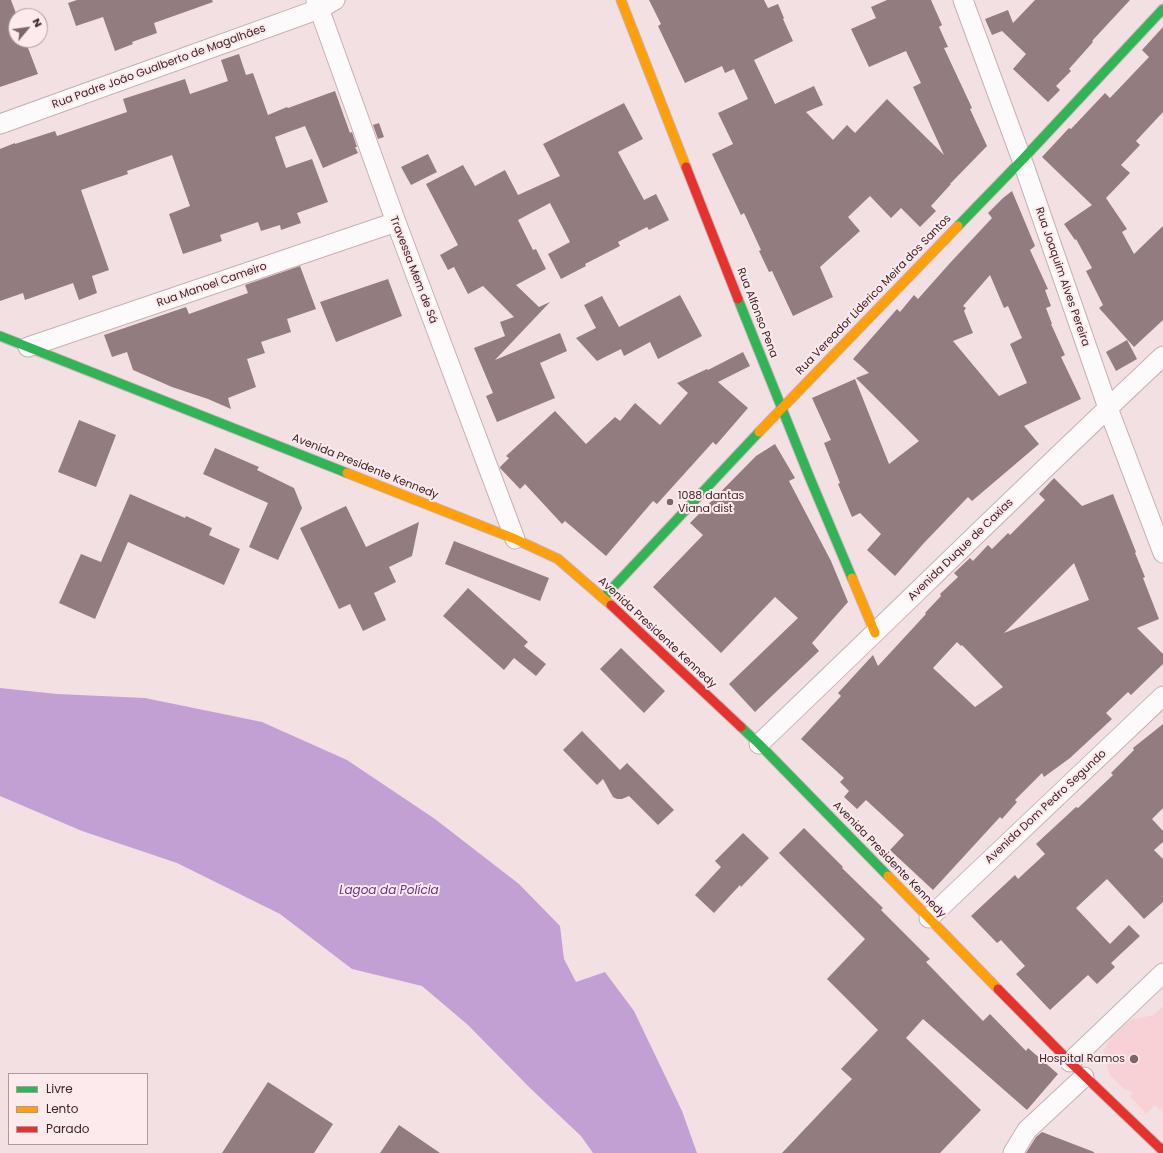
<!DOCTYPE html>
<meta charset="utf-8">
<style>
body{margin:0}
#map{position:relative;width:1163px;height:1153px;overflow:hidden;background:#f3e0e2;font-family:Poppins,sans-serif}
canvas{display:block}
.legend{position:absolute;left:8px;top:1073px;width:140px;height:72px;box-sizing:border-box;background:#fceaec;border:1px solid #b19a9d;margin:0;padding:5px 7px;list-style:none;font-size:12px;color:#412126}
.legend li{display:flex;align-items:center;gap:8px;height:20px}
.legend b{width:20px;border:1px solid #b19a9d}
.north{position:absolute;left:8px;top:8px;width:40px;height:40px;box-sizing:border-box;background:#fceaec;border:1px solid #b19a9d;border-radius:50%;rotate:61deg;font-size:11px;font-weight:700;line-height:16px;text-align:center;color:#412126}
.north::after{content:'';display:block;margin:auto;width:14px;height:18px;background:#7f6468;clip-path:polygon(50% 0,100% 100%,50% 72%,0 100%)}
</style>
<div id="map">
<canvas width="1163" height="1153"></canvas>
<ul class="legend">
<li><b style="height:5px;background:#30b455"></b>Livre</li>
<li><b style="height:5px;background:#ff9f0a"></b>Lento</li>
<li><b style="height:5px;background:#e5322d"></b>Parado</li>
</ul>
<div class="north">N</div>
</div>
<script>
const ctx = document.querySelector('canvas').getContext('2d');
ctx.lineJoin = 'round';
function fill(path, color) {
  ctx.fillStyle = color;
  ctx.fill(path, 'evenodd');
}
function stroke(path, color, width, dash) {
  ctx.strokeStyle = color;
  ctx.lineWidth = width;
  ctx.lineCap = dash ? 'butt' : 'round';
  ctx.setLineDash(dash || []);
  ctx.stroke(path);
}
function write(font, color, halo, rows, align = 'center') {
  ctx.font = font + ' Poppins,sans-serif';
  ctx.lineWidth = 4;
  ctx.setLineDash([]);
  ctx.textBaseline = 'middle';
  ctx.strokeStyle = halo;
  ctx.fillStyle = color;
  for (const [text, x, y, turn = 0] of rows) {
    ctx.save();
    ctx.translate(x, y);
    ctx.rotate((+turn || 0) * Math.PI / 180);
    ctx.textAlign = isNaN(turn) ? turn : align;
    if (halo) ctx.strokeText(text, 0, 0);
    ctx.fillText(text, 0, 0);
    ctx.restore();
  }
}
const built = new Path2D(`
 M 1163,1006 L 1163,1113 L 1155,1105 L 1146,1114 L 1130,1096 L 1133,1093 L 1123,1088 L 1110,1075 L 1107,1067 L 1103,1051 L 1116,1029 L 1133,1019 L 1154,1015 Z`);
const water = new Path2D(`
 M 0,688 L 57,694 L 145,698 L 262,722 L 347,760 L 435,819 L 519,884 L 560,926 L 564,959 L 576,982 L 605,972 L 634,1011 L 682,1111 L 697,1153 L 593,1153 L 581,1136 L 531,1089 L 468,1025 L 422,986 L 352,969 L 280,914 L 177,863 L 82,831 L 0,796 Z`);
const building = new Path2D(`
 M 0,0 L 11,0 L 17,16 L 16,16 L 16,40 L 25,40 L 38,74 L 0,87 Z
 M 77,0 L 212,0 L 213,2 L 154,23 L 157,33 L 132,42 L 133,44 L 115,51 L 103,17 L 76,26 L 68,3 Z
 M 649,0 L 764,0 L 768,8 L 778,4 L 784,18 L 783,19 L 793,41 L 754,60 L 775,104 L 814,86 L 823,105 L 806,112 L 833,140 L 847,125 L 855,133 L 887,99 L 944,155 L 913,87 L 921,83 L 906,51 L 869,67 L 851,29 L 876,18 L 871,7 L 887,0 L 931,0 L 942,25 L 939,27 L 948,47 L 944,48 L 972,108 L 970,109 L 987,146 L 950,184 L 951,184 L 931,206 L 936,211 L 920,227 L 901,208 L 891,218 L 870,196 L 848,217 L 860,231 L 820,267 L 833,297 L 793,316 L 772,271 L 769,272 L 759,251 L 761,250 L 744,213 L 741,215 L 712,154 L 733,144 L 718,113 L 748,99 L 734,69 L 725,73 L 722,66 L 685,83 L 658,26 L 661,24 Z
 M 1035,0 L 1130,0 L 1092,41 L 1093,42 L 1069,69 L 1071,71 L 1056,86 L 1060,90 L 1048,102 L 1013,69 L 1026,54 L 1002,31 L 992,35 L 985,19 L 1008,10 L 1013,23 Z
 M 1163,27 L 1163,112 L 1136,141 L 1140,145 L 1121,165 L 1130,173 L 1106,198 L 1127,229 L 1122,232 L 1134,254 L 1163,226 L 1163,320 L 1134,347 L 1099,308 L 1103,305 L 1086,271 L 1092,268 L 1076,239 L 1075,240 L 1064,224 L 1092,205 L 1042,157 L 1069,128 L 1071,129 L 1105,93 L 1110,98 L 1149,57 L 1142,50 Z
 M 239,54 L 246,75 L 253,73 L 268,115 L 287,107 L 288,108 L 335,91 L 350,133 L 352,132 L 357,147 L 355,147 L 358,153 L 323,168 L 305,126 L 275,137 L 286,168 L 312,159 L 328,202 L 297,213 L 301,223 L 281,230 L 280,225 L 261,231 L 258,222 L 220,235 L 222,241 L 183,254 L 169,214 L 190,206 L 172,155 L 127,171 L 128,174 L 81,190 L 109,270 L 92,276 L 97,293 L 79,300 L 73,283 L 25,300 L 23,293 L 0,301 L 0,149 L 15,143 L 15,144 L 55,131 L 57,136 L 127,112 L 123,99 L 185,79 L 190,94 L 228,81 L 221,60 Z
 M 624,103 L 643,139 L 618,152 L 644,200 L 656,194 L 669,220 L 649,230 L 647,227 L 618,242 L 620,246 L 585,264 L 586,266 L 561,279 L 548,254 L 570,242 L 550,203 L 518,220 L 533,250 L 536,249 L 546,269 L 516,285 L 539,307 L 550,302 L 495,360 L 560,333 L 567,351 L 540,363 L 555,398 L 497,422 L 486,396 L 493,393 L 474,348 L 505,336 L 500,322 L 514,317 L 483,286 L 468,294 L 454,267 L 448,270 L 440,255 L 458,245 L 426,184 L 463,165 L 475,186 L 505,170 L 518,195 L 560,176 L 543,144 Z
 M 379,123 L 384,137 L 378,139 L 373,125 Z
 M 428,154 L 437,172 L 411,185 L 401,167 Z
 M 1012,191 L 1035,246 L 1030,250 L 1048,289 L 1045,290 L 1051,306 L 1046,308 L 1052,324 L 1051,324 L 1065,355 L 1061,357 L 1081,399 L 1024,426 L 1039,444 L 972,501 L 968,497 L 923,544 L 895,576 L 867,550 L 881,534 L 860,513 L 852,517 L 838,484 L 840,483 L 824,443 L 831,440 L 812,398 L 855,379 L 889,464 L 919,441 L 856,378 L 869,373 L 853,359 L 897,309 L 900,312 L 914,295 L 918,299 L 950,263 L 992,218 L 988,213 L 1003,198 ZM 990,275 L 1004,308 L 1008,306 L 1022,338 L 1010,344 L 1027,383 L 999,396 L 953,341 L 973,333 L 964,311 L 966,308 L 963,306 Z
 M 300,266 L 316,309 L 287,319 L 291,332 L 261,342 L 265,353 L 247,359 L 256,387 L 228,398 L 231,409 L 208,399 L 172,387 L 133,370 L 127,352 L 112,357 L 104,335 L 186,307 L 189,314 L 248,293 L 245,285 Z
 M 388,279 L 402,316 L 336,342 L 320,302 Z
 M 680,295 L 702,336 L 658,359 L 650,342 L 624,356 L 621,349 L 597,361 L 576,338 L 596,328 L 584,305 L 602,296 L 619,327 Z
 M 1127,340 L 1137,359 L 1116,371 L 1106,352 Z
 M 743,352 L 750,366 L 718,382 L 748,408 L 716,445 L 713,442 L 657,504 L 653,501 L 606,556 L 565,521 L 562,524 L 525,484 L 520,489 L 500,468 L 500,467 L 509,458 L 506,456 L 555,411 L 586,444 L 615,417 L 620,421 L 635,403 L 660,425 L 688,393 L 677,383 L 707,369 L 708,370 Z
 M 79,420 L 116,435 L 96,487 L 58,472 Z
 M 775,444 L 795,478 L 789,481 L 831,561 L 848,602 L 812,643 L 819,651 L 755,712 L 729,684 L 798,618 L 775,597 L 721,653 L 653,587 L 703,535 L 690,523 L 756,456 Z
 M 215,448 L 259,467 L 257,470 L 294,488 L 302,508 L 278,560 L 249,547 L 268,503 L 203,474 Z
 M 1054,478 L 1082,506 L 1113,494 L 1136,552 L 1135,553 L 1145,577 L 1143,578 L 1159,619 L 1137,628 L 1163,654 L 1163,664 L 1131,695 L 1128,692 L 1106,713 L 1112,719 L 1070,758 L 1044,777 L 1042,773 L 1015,800 L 1017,802 L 1002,819 L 1000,817 L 933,890 L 890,850 L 904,835 L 866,800 L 857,809 L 844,797 L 849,791 L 840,782 L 844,778 L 801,739 L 841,696 L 838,693 L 873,655 L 878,666 L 926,614 L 925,613 L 941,596 L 940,594 L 958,577 L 954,573 L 970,558 L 973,561 L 988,545 L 992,549 L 1008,533 L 1010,535 L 1045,500 L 1039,494 ZM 1074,563 L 1089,600 L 1004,633 ZM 957,642 L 961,646 L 962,645 L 1003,687 L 975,707 L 933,668 Z
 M 130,494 L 185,518 L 186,516 L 212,528 L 209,535 L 240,549 L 224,585 L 128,542 L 95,619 L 59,603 L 81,554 L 101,562 Z
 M 346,506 L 366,547 L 419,522 L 412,556 L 389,567 L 396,582 L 374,593 L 386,620 L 363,631 L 350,604 L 339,609 L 300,528 Z
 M 454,541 L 549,578 L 540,601 L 445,564 Z
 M 468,588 L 528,642 L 524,646 L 546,664 L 536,676 L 514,658 L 504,670 L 443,616 Z
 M 621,648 L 665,691 L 644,713 L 600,669 Z
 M 1163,724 L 1163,808 L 1152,819 L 1163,831 L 1163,842 L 1154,850 L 1163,859 L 1163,902 L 1144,919 L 1107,879 L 1076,908 L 1110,944 L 1129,925 L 1140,936 L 1111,963 L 1115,967 L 1097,984 L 1088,975 L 1050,1010 L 1016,974 L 1025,966 L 1001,940 L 997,943 L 971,916 L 1015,875 L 1018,879 L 1045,854 L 1036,844 L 1076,807 L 1078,808 L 1113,775 L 1111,773 L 1134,750 L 1133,748 Z
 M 582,731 L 620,770 L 627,763 L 674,810 L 658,825 L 629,796 L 622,799 L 617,799 L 613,797 L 603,779 L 597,785 L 563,750 Z
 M 804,828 L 843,867 L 842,868 L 883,908 L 881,910 L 930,959 L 926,962 L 983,1021 L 990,1014 L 1026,1051 L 1028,1048 L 1058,1074 L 1027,1110 L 923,1019 L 906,1038 L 981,1110 L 940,1153 L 782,1153 L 852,1079 L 841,1069 L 878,1030 L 827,979 L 865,939 L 779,853 Z
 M 743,833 L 769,858 L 741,887 L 740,885 L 714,913 L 695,895 L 721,867 L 715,861 Z
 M 268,1082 L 333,1124 L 314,1153 L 222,1153 Z
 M 399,1125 L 440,1153 L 380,1153 Z
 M 1042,1132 L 1094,1152 L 1094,1153 L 1026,1153 L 1036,1137 Z`);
const street = new Path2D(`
 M 316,0 L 396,222 L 515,539
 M 963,0 L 1022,160 L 1108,408 L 1163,553
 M 0,124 L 319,9 L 335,0
 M 28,347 L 396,222
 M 759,744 C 894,615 1027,484 1163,356
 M 929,918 L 1163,696
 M 1070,1062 L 1163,973
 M 1013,1153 L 1027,1130 L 1084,1077`);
const fast = new Path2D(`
 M 958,226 L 1022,160 L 1163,9
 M 738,299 L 809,476 L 852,578
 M 0,336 L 347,473
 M 603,598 L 759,432
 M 741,727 L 759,744 L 888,876`);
const slow = new Path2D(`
 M 621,0 L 686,167
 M 759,432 L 958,226
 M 347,473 L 515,539 L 558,559 L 611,605
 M 852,578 L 875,633
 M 888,876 L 998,989`);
const jam = new Path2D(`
 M 686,167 L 738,299
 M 611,605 L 741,727
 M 998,989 L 1070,1062 L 1163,1151`);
const markers = [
 [670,502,4,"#7f6468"],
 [1134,1059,5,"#7f6468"]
];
const streetNames = [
 ["Rua Padre João Gualberto de Magalhães",159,67,-20],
 ["Travessa Mem de Sá",413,270,69],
 ["Rua Joaquim Alves Pereira",1062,277,71],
 ["Rua Manoel Cameiro",212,285,-19],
 ["Rua Vereador Liderico Meira dos Santos",874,295,-46],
 ["Rua Alfonso Pena",757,313,69],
 ["Avenida Presidente Kennedy",365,467,22],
 ["Avenida Duque de Caxias",961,550,-44],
 ["Avenida Presidente Kennedy",657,633,43],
 ["Avenida Dom Pedro Segundo",1046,807,-43],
 ["Avenida Presidente Kennedy",889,860,46]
];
const poiNames = [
 ["1088 dantas",678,496],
 ["Viana dist",678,509],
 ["Hospital Ramos",1125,1059,"right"]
];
const waterNames = [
 ["Lagoa da Polícia",389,891]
];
fill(built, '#f8d1d6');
fill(water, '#c3a0d4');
fill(building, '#927c80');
stroke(street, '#c8b0b3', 21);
stroke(fast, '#c8b0b3', 11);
stroke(slow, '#c8b0b3', 11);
stroke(jam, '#c8b0b3', 11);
stroke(street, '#fdfafb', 19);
stroke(fast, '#30b455', 9);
stroke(slow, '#ff9f0a', 9);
stroke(jam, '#e5322d', 9);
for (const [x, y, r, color] of markers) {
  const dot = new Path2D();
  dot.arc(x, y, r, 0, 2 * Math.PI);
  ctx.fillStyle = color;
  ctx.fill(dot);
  stroke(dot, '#fceaec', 1.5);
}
write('11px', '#412126', '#fceaec', streetNames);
write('11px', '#412126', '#fceaec', poiNames, 'left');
write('italic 12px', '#673189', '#fceaec', waterNames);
</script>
